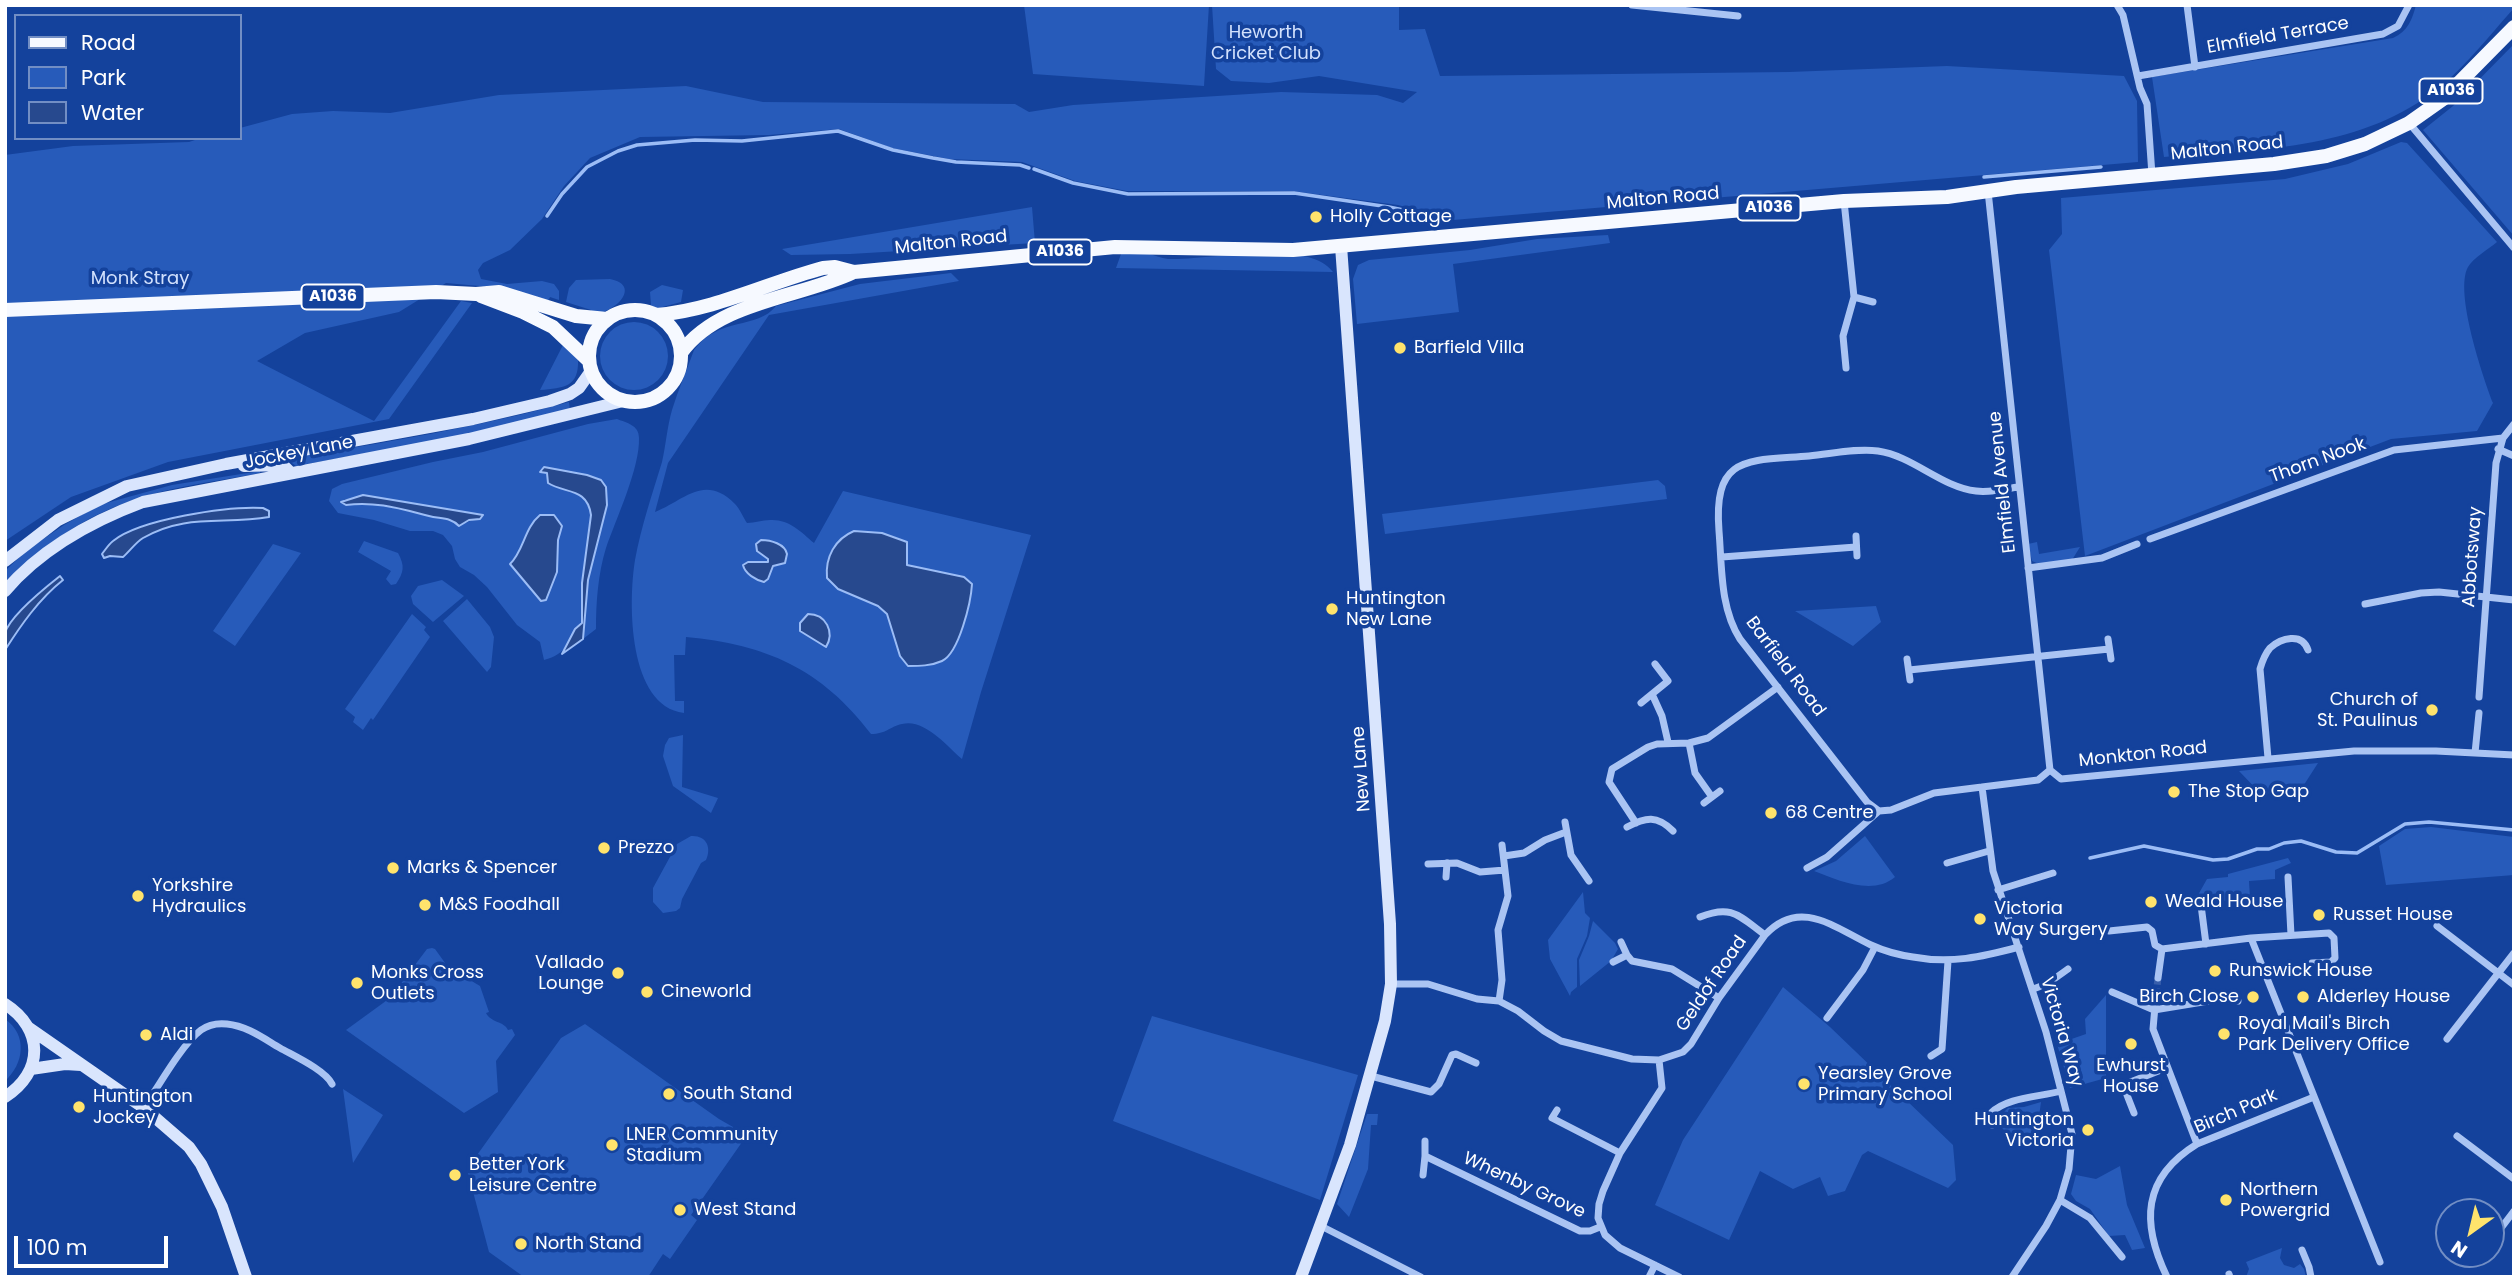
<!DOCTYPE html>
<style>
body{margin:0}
#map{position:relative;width:2519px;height:1282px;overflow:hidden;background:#14429c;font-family:Poppins,sans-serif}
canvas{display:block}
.frame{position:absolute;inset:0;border:7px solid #fff;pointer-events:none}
.legend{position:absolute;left:14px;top:14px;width:228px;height:126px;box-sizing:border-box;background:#14429c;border:2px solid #728ec4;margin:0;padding:9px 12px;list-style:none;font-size:21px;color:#fff}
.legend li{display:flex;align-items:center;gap:14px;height:35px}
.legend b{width:35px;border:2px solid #728ec4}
.north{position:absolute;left:2435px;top:1198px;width:70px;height:70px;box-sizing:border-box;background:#14429c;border:2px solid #728ec4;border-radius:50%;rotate:214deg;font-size:19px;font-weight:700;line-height:28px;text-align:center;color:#fff}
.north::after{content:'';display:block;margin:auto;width:24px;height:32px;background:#ffe36c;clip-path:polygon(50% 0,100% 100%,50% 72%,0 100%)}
.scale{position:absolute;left:14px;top:1236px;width:154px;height:32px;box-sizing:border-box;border:4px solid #fff;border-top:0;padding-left:9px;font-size:21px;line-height:24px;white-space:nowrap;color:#fff;-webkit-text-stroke:5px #14429c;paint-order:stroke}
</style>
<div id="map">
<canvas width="2519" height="1282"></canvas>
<div class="frame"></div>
<ul class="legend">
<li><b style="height:9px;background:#f6f9ff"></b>Road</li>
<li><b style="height:19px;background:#275bba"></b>Park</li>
<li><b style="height:19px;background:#27498e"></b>Water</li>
</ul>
<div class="north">N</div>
<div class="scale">100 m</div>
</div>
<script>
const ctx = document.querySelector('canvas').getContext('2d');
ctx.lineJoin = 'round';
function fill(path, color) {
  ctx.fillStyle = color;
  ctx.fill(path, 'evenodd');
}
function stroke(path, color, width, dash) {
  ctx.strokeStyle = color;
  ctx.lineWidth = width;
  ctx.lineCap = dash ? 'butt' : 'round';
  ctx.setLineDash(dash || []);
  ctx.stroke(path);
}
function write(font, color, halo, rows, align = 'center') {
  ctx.font = font + ' Poppins,sans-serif';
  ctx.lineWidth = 7;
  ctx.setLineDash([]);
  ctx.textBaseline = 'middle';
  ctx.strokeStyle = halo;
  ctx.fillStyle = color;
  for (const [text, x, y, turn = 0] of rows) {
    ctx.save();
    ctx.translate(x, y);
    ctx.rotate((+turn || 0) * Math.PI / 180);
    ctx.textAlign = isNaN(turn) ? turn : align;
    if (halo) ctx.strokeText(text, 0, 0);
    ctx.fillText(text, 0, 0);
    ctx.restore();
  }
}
const green = new Path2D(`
 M 1024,5 L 1209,5 L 1204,86 L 1033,74 Z
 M 1212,5 L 1399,5 L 1399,30 L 1425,29 L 1440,76 L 1789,72 L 1947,66 L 2124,76 L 2137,101 L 2138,162 L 1453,220 L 1398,205 L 1292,191 L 1127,191 L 1075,181 L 1022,162 L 949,159 L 892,148 L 839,129 L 769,135 L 640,137 L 590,158 L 564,186 L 542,219 L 510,250 L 483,263 L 478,270 L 481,279 L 507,284 L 542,281 L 554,284 L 559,291 L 559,300 L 550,297 L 548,301 L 502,288 L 446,283 L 399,312 L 305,333 L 257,361 L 374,421 L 461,301 L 472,303 L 389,419 L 168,462 L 71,497 L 5,541 L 5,155 L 73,146 L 189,142 L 201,138 L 240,138 L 240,128 L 292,114 L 333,111 L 390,113 L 499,95 L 686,86 L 763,102 L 1015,104 L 1029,112 L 1073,105 L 1281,92 L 1377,95 L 1403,103 L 1417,92 L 1319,76 L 1269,83 L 1231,81 L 1216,69 Z
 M 2416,5 L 2514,5 L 2514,8 C 2490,35 2461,72 2432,93 C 2356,150 2255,150 2164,157 L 2152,77 L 2393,38 C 2408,31 2412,20 2416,5 Z
 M 2514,44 L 2514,236 L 2423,130 L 2453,106 Z
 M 2401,142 L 2407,143 L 2497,242 C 2489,249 2473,258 2468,267 C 2454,292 2483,377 2493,403 L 2477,431 L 2391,439 L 2085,556 L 2049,250 L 2062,234 L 2061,198 L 2285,179 L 2348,164 Z
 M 1032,207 L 1035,243 L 850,254 L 791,255 L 782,249 Z
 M 1608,235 L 1610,243 L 1453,264 L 1459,312 L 1357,324 L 1353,279 L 1358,265 L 1369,260 L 1470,250 L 1537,239 Z
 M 1147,253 C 1154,255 1161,258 1168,259 C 1209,261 1306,237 1333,272 L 1116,268 L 1121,254 Z
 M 951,273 L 959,281 L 769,315 L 668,463 L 655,512 C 684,501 704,473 735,504 C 740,509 743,517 747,523 C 755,523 762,520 770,520 C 789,519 800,531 814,543 L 843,491 L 1031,535 L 981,692 L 962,759 C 947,746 924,718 902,724 C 889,727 886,734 871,734 C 822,669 765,644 686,637 L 685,655 L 674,655 L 675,701 L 684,701 L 684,713 C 628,706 628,603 635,560 C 641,527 652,495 662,462 C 666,445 667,427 672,410 C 678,390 687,370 694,350 C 719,316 757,330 776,306 L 860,284 Z
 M 610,279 C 642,285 616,314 591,314 L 591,310 L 566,302 L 569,288 L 576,280 Z
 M 662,285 L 683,290 L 681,302 L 655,309 L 651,305 L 650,292 Z
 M600 356a34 34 0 1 1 68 0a34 34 0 1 1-68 0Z
 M 563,345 L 578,360 C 579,387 564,388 540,390 Z
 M 569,402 L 570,410 L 455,437 L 296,466 L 289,461 L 264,463 C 366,445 469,430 569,402 Z
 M 617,419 C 627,423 639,425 639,438 C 640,468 616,519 606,548 C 598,574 596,602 596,629 L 583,639 L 588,580 L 607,505 L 551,470 L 541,472 L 547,473 L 547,478 L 551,485 C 569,490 588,493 591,515 L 582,583 L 582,623 C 568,641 567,654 544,660 L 540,642 L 517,625 L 487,587 L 474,575 L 460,567 L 455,559 L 452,546 L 443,535 L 433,531 L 410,531 L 374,520 L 338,513 L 329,501 L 332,489 L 342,484 L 433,462 L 483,452 L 588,424 ZM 363,495 L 482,515 L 466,523 L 388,505 L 346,505 L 344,499 L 354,499 ZM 558,540 L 557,572 L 541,601 L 511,564 L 515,559 Z
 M 260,471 L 260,473 C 214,482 166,487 122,504 C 77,521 39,549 5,582 L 5,571 L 27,550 L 64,525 L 99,505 L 172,485 Z
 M 1658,480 L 1665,486 L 1667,499 L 1385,534 L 1382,514 Z
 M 364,541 L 398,553 C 405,566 404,572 396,584 L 391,585 L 386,579 L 391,571 L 358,552 Z
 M 2037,542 L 2039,554 L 2080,547 L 2072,560 L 2039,564 L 2032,561 L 2028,544 Z
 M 273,544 L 301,553 L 235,646 L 213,631 Z
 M 442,580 L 464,596 L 433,622 L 413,604 L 411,596 L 418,586 Z
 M 467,599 L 490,627 L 494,637 L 491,667 L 487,672 L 443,621 Z
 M 1876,606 L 1881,622 L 1853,646 L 1795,611 Z
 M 412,614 L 426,627 L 424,630 L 430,637 L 373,720 L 371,718 L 363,730 L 353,722 L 355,717 L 345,709 Z
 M 683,735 L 682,787 L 718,798 L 711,813 L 673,786 L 663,756 L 665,745 L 669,738 Z
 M 2318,763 L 2300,791 L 2261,794 L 2239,771 Z
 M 2431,827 L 2514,837 L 2514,875 L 2386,885 L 2379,846 L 2405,829 Z
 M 691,836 C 706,835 712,847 706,860 L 701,863 L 682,899 L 680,908 L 676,911 L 663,913 L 653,902 L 653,888 L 677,844 Z
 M 1865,836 L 1895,877 C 1873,896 1837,880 1814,871 L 1836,861 Z
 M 2288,858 L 2291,863 L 2275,870 L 2275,879 L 2249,881 L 2250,898 L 2193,904 L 2207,879 L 2228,877 L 2228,874 Z
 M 1583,892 L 1585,913 L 1590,918 L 1587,936 L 1577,959 L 1577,987 L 1571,992 L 1570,996 L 1550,959 L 1548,940 Z
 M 1593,921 L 1615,943 L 1618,949 L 1611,961 L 1580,986 L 1579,960 L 1589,936 Z
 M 432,948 L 435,949 L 448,967 L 480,986 L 489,1012 L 486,1013 C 491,1023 504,1021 508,1030 L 512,1029 L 515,1035 L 496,1061 L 498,1092 L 464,1113 L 346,1030 L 390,998 L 427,949 Z
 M 1783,987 L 1830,1027 L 1953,1145 L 1956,1180 L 1948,1188 L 1868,1151 L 1862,1155 L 1845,1191 L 1828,1196 L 1820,1177 L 1793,1189 L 1760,1171 L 1729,1240 L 1655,1205 L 1683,1140 Z
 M 2106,995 L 2106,1078 L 2070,1088 L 2057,1044 L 2086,1034 L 2085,1019 Z
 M 1152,1016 L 1358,1075 L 1320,1200 L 1113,1121 Z
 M 5,1019 C 28,1035 24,1064 5,1081 Z
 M 585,1024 L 719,1119 L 747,1135 L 691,1215 L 697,1220 L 670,1259 L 663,1254 L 648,1277 L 524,1277 L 489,1252 L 467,1169 L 561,1038 Z
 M 343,1089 L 383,1115 L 353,1163 Z
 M 2041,1102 L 2037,1131 L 2030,1148 L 2008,1134 L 1999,1125 L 2000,1116 L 2008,1108 L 2024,1107 Z
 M 1367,1114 L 1378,1114 L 1377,1125 L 1371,1125 L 1368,1169 L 1349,1217 L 1337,1204 Z
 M 2120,1166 L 2127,1205 L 2145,1248 L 2132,1250 L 2125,1235 L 2109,1236 L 2090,1209 L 2076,1201 L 2071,1194 L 2076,1175 L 2096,1179 Z
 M 2282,1248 L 2280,1258 L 2284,1265 L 2294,1268 L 2300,1264 L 2304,1269 L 2306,1277 L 2246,1277 L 2249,1269 L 2246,1262 Z`);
const water = new Path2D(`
 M 544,467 L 587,475 L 601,480 L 606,487 L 607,505 L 588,580 L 583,639 L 562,654 L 575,629 L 582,623 L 582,583 L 591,515 C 587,487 565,494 548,483 L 547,473 L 540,472 Z
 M 363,495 L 483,515 L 480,519 L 469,520 L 459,526 C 451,517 440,519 429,516 C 401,509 376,501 346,505 L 341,502 Z
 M 263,508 L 269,511 L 269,517 C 224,525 186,513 143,538 C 135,543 130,551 123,557 L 110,556 L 104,558 L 102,554 C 105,550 109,544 113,541 C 140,519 228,506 263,508 Z
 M 540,515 L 554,515 L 562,526 L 558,540 L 557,572 L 546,600 L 541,601 L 510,564 C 524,551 524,528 540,515 Z
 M 854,531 L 882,533 L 907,542 L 907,565 L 964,577 L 972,584 C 971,602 959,653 942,661 C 931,666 919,666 908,666 L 900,656 L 887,614 L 878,606 L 838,589 L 827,578 C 825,557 835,539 854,531 Z
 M 761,540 C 771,540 785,544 787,554 L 785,563 L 773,566 L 768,579 L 764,582 C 756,580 745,574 743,565 L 748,562 L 768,562 L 768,559 L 757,551 L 756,544 Z
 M 60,576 L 63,580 C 39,599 21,625 5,650 C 5,645 4,638 5,633 C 10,616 46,587 60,576 Z
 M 808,614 C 826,614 835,632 826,647 L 800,631 L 800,623 Z`);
const stream = new Path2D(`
 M 1034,169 L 1073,183 L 1128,194 L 1294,193 L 1389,207 L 1437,217
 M 1984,177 L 2101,167
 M 547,216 L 562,194 L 587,167 L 618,151 L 637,145 L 695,140 L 742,141 L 838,131 L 893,150 L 933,158 L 956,162 L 1020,165 L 1029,168
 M 2090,858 L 2144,846 L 2213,860 L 2228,859 L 2257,849 L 2269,849 L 2284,843 L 2301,841 L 2336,852 L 2357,853 L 2405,824 L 2429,822 L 2514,830`);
const streetTunnel = new Path2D(`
 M 2156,995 L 2158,978`);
const street = new Path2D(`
 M 1632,5 L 1738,16
 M 2117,5 L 2123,15 L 2140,88 L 2147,104 L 2152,175
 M 2187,5 L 2195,67
 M 2138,76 L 2383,34 L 2398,26 L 2409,5
 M 2409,123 L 2514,248
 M 1988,191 L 2050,770
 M 1844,201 L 1854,297
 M 1846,368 L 1843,336 L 1854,297 L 1873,302
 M 2498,449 L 2514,456
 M 1856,536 L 1857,556
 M 2150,539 L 2394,450 L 2503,438
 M 1722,557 L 1856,547
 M 2028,568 L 2102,558 L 2137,544
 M 2365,604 L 2421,593 L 2439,592 L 2514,600
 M 2108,639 L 2111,659
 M 1907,659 L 1910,680
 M 1655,664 L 1668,681 L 1652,694 L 1662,716 L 1668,742
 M 1909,670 L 2109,649
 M 2479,697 L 2496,463 L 2503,438 L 2514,424
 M 1641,703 L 1652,694
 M 1689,743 L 1695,773 L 1712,797
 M 2475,753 L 2479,713
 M 2268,758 L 2260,669 C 2262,662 2265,654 2270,648 C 2281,638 2302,632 2308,650
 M 2050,770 L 2061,779 L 2354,751 L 2436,751 L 2514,755
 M 1982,787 L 1993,871 L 2046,1032 L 2072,1134 L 2069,1169 L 2060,1200 L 2046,1226 L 2012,1277
 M 1704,803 L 1720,791
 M 1879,811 L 1867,802 L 1740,639 C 1720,608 1722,567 1719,531 C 1713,454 1748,461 1809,456 C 1831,454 1856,448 1878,451 C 1913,456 1941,487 1976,491 C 1990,493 2005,489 2018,487
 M 1565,822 L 1571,855 L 1589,881
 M 1636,823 L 1609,782 L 1612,769 L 1648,747 L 1657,744 L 1689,743 L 1708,738 L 1778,687
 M 1627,827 C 1646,817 1657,815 1673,831
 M 1504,856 L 1524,853 L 1545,840 L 1566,832
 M 1947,863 L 1989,851
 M 1428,864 L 1457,863 L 1480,872 L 1505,870
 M 1807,868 L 1827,857 L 1879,811 L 1891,810 L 1934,793 L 2038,780 L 2050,770
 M 1446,877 L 1447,863
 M 2288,877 L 2291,935
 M 1998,890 L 2053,873
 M 2201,905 L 2206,944
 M 1700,917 C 1732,904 1739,916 1765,935
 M 2437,926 L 2514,985
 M 2109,931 L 2147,927 L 2152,931 L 2155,945 L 2162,949 L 2251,938 L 2329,933 L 2334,938 L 2335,958 L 2331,962 L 2312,963
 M 2251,938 L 2380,1262
 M 1621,942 L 1627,955 L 1632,961 L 1672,969 L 1719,998
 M 1613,962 L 1627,955
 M 2158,978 L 2162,949
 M 1391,984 L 1428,984 L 1477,999 L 1499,1001 L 1518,1011 L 1544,1031 L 1561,1041 L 1632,1059 L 1659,1060 L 1683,1052 L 1691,1044 L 1719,998 L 1765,935 C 1800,897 1835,928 1871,945 C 1884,951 1899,955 1913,957 C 1950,964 1982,957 2019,947
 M 2033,989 L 2047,984 L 2068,969
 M 2112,992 L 2154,1010 L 2221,999 L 2238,1001
 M 2156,995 L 2153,1029 L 2197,1144
 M 1499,1001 L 1502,980 L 1498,930 L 1508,896 L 1502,845
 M 1827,1018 L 1863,970 L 1875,947
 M 2447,1039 L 2514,953
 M 1931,1056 L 1942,1049 L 1948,961
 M 1659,1060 L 1662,1088 L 1620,1153 L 1603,1191 L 1599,1204 L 1598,1218 L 1605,1235 L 1620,1248 L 1679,1277
 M 1371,1076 L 1431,1092 L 1439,1084 L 1452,1055 L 1456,1054 L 1476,1063
 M 144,1108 C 158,1087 182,1044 201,1030 C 208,1025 218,1023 227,1024 C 247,1026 263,1038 280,1048 C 294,1056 325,1070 332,1084
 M 1557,1110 L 1552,1118 L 1620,1153
 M 2134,1113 L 2125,1090 L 2128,1083 L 2166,1068
 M 1992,1125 L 1991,1113 C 2007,1097 2040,1097 2061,1091
 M 2457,1136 L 2514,1179
 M 1425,1156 L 1425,1141
 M 1423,1175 L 1425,1156 L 1580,1231 L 1590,1231 L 1600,1227
 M 2060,1200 L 2090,1218 L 2122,1257
 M 1321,1226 L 1421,1277
 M 2495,1236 L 2514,1211
 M 2302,1250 L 2309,1267 L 2311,1277
 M 2229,1274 L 2230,1277
 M 1649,1277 L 1655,1265
 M 2167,1277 C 2141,1223 2142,1178 2197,1144 L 2314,1097`);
const secondary = new Path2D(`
 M 244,466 L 283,465 L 291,473
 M 5,561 L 58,520 L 127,486 L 226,464 L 473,419 L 550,401 L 570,394 L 579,388 L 591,371
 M 5,591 C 41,549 92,521 143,502 L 469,439 L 623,401
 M 5,1004 C 44,1029 44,1072 5,1097
 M 29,1028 L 144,1108 L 189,1147 L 201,1164 L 222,1207 L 246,1277
 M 31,1069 L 65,1064 L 81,1065
 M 1301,1277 L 1350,1145 L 1385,1021 L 1391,984 L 1390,924 L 1341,246`);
const primary = new Path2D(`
 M 481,296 L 523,312 L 553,327 L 589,361
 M589 356a46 46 0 1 1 92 0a46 46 0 1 1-92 0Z
 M 5,310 L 436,292 L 476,294 L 499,292 L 576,316 L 607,319
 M 656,315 C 715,310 767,283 823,268 L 835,267 L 854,272 L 1115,247 L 1293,250 L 1844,201 L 1947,197 L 2016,187 L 2274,164 L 2326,156 L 2365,144 L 2409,123 L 2443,99 L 2514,27
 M 681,353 C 718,301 800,298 854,272`);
const markers = [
 [1316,217,7,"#ffe36c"],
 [1400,348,7,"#ffe36c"],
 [1332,609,7,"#ffe36c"],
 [2432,710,7,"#ffe36c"],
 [2174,792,7,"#ffe36c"],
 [1771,813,7,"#ffe36c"],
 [604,848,7,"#ffe36c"],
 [393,868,7,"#ffe36c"],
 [138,896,7,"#ffe36c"],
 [2151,902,7,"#ffe36c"],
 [425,905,7,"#ffe36c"],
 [2319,915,7,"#ffe36c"],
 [1980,919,7,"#ffe36c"],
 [2215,971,7,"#ffe36c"],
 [618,973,7,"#ffe36c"],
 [357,983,7,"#ffe36c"],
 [647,992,7,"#ffe36c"],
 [2253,997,7,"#ffe36c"],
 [2303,997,7,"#ffe36c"],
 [2224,1034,7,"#ffe36c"],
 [146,1035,7,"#ffe36c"],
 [2131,1044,7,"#ffe36c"],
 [1804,1084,7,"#ffe36c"],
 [669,1094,7,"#ffe36c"],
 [79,1107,7,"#ffe36c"],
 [2088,1130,7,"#ffe36c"],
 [612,1145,7,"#ffe36c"],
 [455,1175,7,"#ffe36c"],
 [2226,1200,7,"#ffe36c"],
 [680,1210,7,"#ffe36c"],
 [521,1244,7,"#ffe36c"]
];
const shields = [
 [2451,91,63],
 [1769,208,63],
 [1060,252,63],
 [333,297,63]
];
const shieldNames = [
 ["A1036",2451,91],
 ["A1036",1769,208],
 ["A1036",1060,252],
 ["A1036",333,297]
];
const parkNames = [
 ["Heworth",1266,33],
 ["Cricket Club",1266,54],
 ["Monk Stray",140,279]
];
const streetNames = [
 ["Elmfield Terrace",2278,36,-10],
 ["Malton Road",2227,149,-6],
 ["Malton Road",1663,199,-5],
 ["Malton Road",951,243,-6],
 ["Jockey Lane",299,453,-11],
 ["Thorn Nook",2318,461,-20],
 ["Elmfield Avenue",2003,482,-96],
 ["Abbotsway",2473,557,-86],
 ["Barfield Road",1785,667,53],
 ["Monkton Road",2143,755,-6],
 ["New Lane",1362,769,-94],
 ["Geldof Road",1712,984,-56],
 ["Victoria Way",2061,1032,74],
 ["Birch Park",2236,1112,-23],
 ["Whenby Grove",1524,1186,25]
];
const poiNames = [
 ["Holly Cottage",1330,217],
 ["Barfield Villa",1414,348],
 ["Huntington",1346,599],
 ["New Lane",1346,620],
 ["Church of",2418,700,"right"],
 ["St. Paulinus",2418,721,"right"],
 ["The Stop Gap",2188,792],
 ["68 Centre",1785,813],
 ["Prezzo",618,848],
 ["Marks & Spencer",407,868],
 ["Yorkshire",152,886],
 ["Hydraulics",152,907],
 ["Weald House",2165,902],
 ["M&S Foodhall",439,905],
 ["Victoria",1994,909],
 ["Way Surgery",1994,930],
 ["Russet House",2333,915],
 ["Vallado",604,963,"right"],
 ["Lounge",604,984,"right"],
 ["Runswick House",2229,971],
 ["Monks Cross",371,973],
 ["Outlets",371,994],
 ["Cineworld",661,992],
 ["Birch Close",2239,997,"right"],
 ["Alderley House",2317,997],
 ["Royal Mail's Birch",2238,1024],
 ["Park Delivery Office",2238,1045],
 ["Aldi",160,1035],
 ["Ewhurst",2131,1066,"center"],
 ["House",2131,1087,"center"],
 ["Yearsley Grove",1818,1074],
 ["Primary School",1818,1095],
 ["South Stand",683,1094],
 ["Huntington",93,1097],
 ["Jockey",93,1118],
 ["Huntington",2074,1120,"right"],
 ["Victoria",2074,1141,"right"],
 ["LNER Community",626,1135],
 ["Stadium",626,1156],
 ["Better York",469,1165],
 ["Leisure Centre",469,1186],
 ["Northern",2240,1190],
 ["Powergrid",2240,1211],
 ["West Stand",694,1210],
 ["North Stand",535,1244]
];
fill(green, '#275bba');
fill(water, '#27498e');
stroke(water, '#9cbdf6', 2);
stroke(stream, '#9cbdf6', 3.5);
stroke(streetTunnel, '#375eab', 7, [7, 3.5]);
stroke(street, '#aac4f3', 7);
stroke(secondary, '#d9e5fd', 12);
stroke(primary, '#f6f9ff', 14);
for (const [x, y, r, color] of markers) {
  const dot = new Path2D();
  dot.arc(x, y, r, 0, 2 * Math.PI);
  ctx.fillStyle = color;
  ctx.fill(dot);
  stroke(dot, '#14429c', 2.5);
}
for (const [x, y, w] of shields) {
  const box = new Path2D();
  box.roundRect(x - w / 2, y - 12.5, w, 25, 5);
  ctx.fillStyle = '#14429c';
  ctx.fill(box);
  stroke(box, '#fff', 2);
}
write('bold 16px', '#fff', null, shieldNames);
write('18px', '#d2e1fd', '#14429c', parkNames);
write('18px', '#fff', '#14429c', streetNames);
write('18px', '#fff', '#14429c', poiNames, 'left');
</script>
